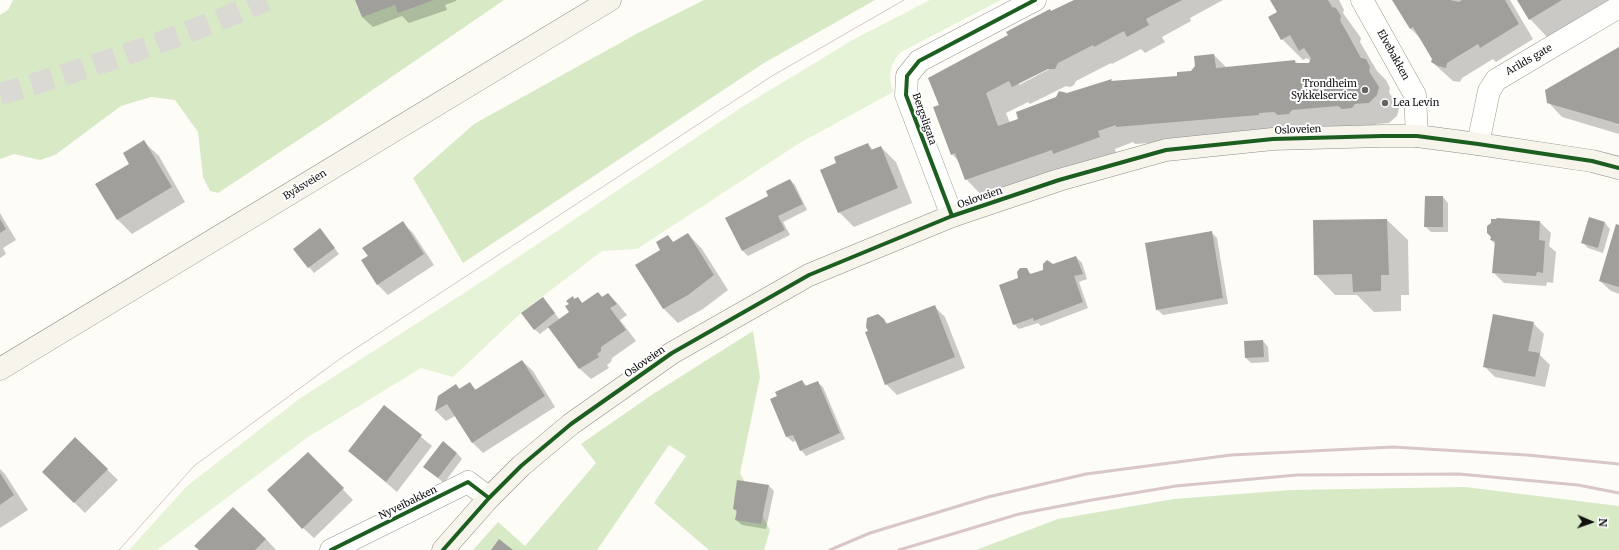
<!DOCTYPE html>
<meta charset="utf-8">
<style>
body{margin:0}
#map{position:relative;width:1619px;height:550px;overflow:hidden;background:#fdfcf7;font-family:Merriweather,serif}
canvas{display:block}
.north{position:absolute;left:1571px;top:502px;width:40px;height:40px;-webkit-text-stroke:3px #fff;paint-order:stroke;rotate:92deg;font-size:11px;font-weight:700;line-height:16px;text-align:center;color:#111}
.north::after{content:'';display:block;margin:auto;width:14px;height:18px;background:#111;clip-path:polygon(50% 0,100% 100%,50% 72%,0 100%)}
</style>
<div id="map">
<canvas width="1619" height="550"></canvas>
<div class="north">N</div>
</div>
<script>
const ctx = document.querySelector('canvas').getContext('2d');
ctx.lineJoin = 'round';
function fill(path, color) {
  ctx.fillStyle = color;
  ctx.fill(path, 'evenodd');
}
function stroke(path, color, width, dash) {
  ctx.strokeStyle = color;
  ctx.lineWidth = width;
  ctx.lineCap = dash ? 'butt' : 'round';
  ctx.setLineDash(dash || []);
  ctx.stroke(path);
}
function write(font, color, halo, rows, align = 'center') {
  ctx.font = font + ' Merriweather,serif';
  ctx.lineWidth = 4;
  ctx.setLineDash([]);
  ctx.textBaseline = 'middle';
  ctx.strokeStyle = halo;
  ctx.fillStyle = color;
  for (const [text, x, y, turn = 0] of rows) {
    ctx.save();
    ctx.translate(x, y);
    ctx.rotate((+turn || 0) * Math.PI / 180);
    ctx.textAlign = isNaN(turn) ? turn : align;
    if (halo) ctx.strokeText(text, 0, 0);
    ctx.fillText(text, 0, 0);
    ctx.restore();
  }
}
const green = new Path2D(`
 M 930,0 L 1001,0 L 901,52 C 889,64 888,77 893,92 L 798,144 L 637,249 L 602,251 L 521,313 L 453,377 L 421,368 L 308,437 L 157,550 L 129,550 L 187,486 L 299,399 L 475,286 L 742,107 L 856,38 Z`);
const forest = new Path2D(`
 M 13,0 L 504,0 L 333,117 L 218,193 L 210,191 L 203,177 L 198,132 L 175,100 L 151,97 L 121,106 L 55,155 L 40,160 L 14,154 L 0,159 L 0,15 L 8,10 Z
 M 704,0 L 875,0 L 764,63 L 463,263 L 413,178 L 474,124 L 638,33 Z
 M 753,331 L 760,377 L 740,473 L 770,530 L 764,550 L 709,550 L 654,503 L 686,456 L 669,445 L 597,550 L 473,550 L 498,522 L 525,546 L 596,463 L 581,444 L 653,394 Z
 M 1465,487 L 1619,506 L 1619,550 L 976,550 L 1058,519 L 1174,499 L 1291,490 Z`);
const shadow = new Path2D(`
 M 356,0 L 456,0 L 456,1 L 445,5 L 447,10 L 409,23 L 402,16 L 373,27 L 362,17 Z
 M 1076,0 L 1223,0 L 1190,18 L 1191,21 L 1162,37 L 1165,42 L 1145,53 L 1141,49 L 1112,64 L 1111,63 L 1076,81 L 1074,85 L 1070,87 L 1066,86 L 1030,104 L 1028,102 L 1006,113 L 1010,123 L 1067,94 L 1111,80 L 1113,82 L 1178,77 L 1192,71 L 1214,55 L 1227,68 L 1295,61 L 1298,64 L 1310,64 L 1311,61 L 1307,58 L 1303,60 L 1282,39 L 1269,18 L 1278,12 L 1271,0 L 1339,0 L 1344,10 L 1343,13 L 1361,38 L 1360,42 L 1377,71 L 1386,80 L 1390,88 L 1389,92 L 1399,108 L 1397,116 L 1389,123 L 1376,124 L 1373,128 L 1280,133 L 1273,126 L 1273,129 L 1198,139 L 1135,144 L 1133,142 L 1115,149 L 1117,155 L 986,200 L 966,179 L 960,163 L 952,154 L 940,106 L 1009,36 L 1050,10 L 1052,12 ZM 1052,65 L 1053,67 L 1019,85 L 1019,82 Z
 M 1393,0 L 1510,0 L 1533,39 L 1496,62 L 1493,59 L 1462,78 L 1460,82 L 1453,81 L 1432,62 L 1433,59 L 1422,40 L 1410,28 Z
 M 1518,0 L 1609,0 L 1547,37 L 1530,19 Z
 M 1619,48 L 1619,134 L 1562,117 L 1548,102 Z
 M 144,142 L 159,156 L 185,202 L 132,234 L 117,219 L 130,164 Z
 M 868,144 L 873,150 L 881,147 L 896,162 L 912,203 L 854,227 L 839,212 L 837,164 Z
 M 790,180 L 795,185 L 807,210 L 783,222 L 790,235 L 748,256 L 743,251 L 727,218 L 770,197 Z
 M 1443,197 L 1448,203 L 1448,232 L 1431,232 L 1425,226 Z
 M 0,213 L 16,240 L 3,248 L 6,254 L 0,258 Z
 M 1589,218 L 1605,223 L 1610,229 L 1603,253 L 1588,248 L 1582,242 Z
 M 1387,220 L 1408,240 L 1409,295 L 1401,295 L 1401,311 L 1374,312 L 1357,295 L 1335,295 L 1315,274 Z
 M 1540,222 L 1551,233 L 1549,246 L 1556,252 L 1553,283 L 1547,282 L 1546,286 L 1504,283 L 1493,272 L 1495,244 L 1491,240 Z
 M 403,223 L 413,233 L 434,265 L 388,295 L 378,285 L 362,261 Z
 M 1619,226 L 1619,294 L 1611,291 L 1600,281 Z
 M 1211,232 L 1217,238 L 1228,304 L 1163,315 L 1157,309 Z
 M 688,234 L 702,249 L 728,290 L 703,309 L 678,323 L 663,308 L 662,250 L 668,236 L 674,243 Z
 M 325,235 L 339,254 L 314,273 L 294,249 Z
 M 1076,257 L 1082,263 L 1087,279 L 1079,282 L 1088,308 L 1041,326 L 1038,323 L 1019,329 L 1014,324 L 1019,279 L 1026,269 L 1032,275 L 1045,270 L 1053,265 Z
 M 598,293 L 603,298 L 608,294 L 619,305 L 627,315 L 620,320 L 636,341 L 612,358 L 611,362 L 607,365 L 609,368 L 591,379 L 580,369 L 549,327 L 540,334 L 534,329 L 543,298 L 560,320 L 571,312 L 575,300 L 578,298 L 583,304 Z
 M 934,306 L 945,317 L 965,368 L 897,395 L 886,384 L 869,332 L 883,319 L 888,324 Z
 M 1533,323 L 1544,334 L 1540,355 L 1550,365 L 1545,387 L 1495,377 L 1484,366 Z
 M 1263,341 L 1268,347 L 1269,362 L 1251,363 L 1246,358 Z
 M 522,361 L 533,371 L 555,407 L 483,453 L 473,443 L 455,416 L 446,421 L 436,411 L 439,396 L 456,385 L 460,389 L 470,383 L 476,390 Z
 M 802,381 L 807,386 L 817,382 L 823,387 L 845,439 L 806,456 L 801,450 L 796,440 L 793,442 L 787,437 L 771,400 Z
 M 384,406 L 432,446 L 397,492 L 349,451 Z
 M 75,438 L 118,480 L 85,513 L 43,472 Z
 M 308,453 L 353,500 L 314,538 L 303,528 Z
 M 457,453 L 462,459 L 444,483 L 424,467 Z
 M 0,469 L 5,474 L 28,510 L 0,528 Z
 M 769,486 L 774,491 L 766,529 L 742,525 L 736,520 L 738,513 L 734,509 Z
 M 266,539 L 276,550 L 200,550 Z`);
const building = new Path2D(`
 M 355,0 L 434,0 L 398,13 L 395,5 L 362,17 Z
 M 1074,0 L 1182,0 L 1146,19 L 1149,25 L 1127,37 L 1124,31 L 1094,47 L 1093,45 L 1058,63 L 1055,69 L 1048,69 L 1012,87 L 1009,81 L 986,93 L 998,126 L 1018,119 L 1016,112 L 1056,97 L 1059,91 L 1067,93 L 1112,79 L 1111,81 L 1177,76 L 1177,72 L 1191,71 L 1195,66 L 1194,56 L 1214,54 L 1216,68 L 1295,60 L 1295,63 L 1309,63 L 1311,58 L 1304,48 L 1299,51 L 1290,35 L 1281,40 L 1268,17 L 1277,12 L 1270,0 L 1328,0 L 1332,7 L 1336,8 L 1341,16 L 1340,20 L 1361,58 L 1366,59 L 1370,67 L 1369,71 L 1379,87 L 1377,95 L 1369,103 L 1355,104 L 1352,108 L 1342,109 L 1338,106 L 1292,110 L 1289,114 L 1278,115 L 1274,112 L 1259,113 L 1259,115 L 1116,127 L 1116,125 L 1098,131 L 1100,137 L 1053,154 L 1052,150 L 965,180 L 955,153 L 951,155 L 933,107 L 939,105 L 928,78 L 1008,35 L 1006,32 L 1021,24 L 1050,9 L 1051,11 Z
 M 1392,0 L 1450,0 L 1459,2 L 1462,0 L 1505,0 L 1519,24 L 1480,48 L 1478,44 L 1447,63 L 1446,68 L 1438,66 L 1431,62 L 1432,59 L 1413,27 L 1410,29 Z
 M 1517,0 L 1562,0 L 1529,20 Z
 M 1619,47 L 1619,124 L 1547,103 L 1545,90 Z
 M 144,140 L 172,187 L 117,220 L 95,184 L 129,164 L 123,153 Z
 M 868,143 L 871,150 L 881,146 L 898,188 L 838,213 L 820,170 L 836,163 L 834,157 Z
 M 790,179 L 803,204 L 778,216 L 785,230 L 742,251 L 725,218 L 768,196 L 766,191 Z
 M 1425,196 L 1443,196 L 1443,227 L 1424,227 Z
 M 1589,217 L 1605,222 L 1598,248 L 1581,243 Z
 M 1497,218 L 1540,221 L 1539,240 L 1545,241 L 1543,273 L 1537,272 L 1536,276 L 1492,273 L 1495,241 L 1490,240 L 1491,237 L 1487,233 L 1487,226 L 1491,223 L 1491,219 L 1496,219 Z
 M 0,219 L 6,229 L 0,233 Z
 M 1387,219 L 1389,275 L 1381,275 L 1381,291 L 1353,292 L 1352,274 L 1314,275 L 1313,220 Z
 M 403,221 L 424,254 L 377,285 L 361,260 L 368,256 L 362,248 Z
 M 1616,224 L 1619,225 L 1619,287 L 1599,281 Z
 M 320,228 L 335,248 L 308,268 L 293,249 Z
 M 1212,231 L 1223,298 L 1156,310 L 1145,243 Z
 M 688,233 L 714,275 L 688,295 L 663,309 L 635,265 L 660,250 L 656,242 L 668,235 L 673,242 Z
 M 1076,256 L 1083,274 L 1074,276 L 1083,302 L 1034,321 L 1033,318 L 1013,325 L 999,285 L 1018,278 L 1017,272 L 1020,268 L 1027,268 L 1030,274 L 1043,270 L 1043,264 L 1047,260 L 1053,264 Z
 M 598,292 L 602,297 L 608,293 L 617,304 L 610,308 L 626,330 L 601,347 L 601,351 L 597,354 L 599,357 L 579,369 L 548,327 L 569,312 L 565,306 L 569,304 L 566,301 L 573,296 L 574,299 L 578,297 L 582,303 Z
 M 543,297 L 555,313 L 534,330 L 521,313 Z
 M 935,305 L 955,357 L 885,385 L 865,332 L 868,331 L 866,327 L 867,318 L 878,314 L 884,319 L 886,324 Z
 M 1493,314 L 1534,322 L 1528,351 L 1540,353 L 1535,377 L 1483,367 Z
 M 1263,340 L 1264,357 L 1245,358 L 1244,341 Z
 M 522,360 L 545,396 L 472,443 L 447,404 L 435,411 L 438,396 L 456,384 L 459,389 L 470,382 L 475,390 Z
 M 802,380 L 805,386 L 818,381 L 840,433 L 800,451 L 793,435 L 786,437 L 770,399 L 777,396 L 775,392 Z
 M 384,405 L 422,435 L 386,482 L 348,451 Z
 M 75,437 L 108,469 L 74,503 L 42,472 Z
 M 443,441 L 457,453 L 438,478 L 423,467 Z
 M 308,452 L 344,488 L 302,529 L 267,490 Z
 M 0,473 L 14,495 L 0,505 Z
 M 737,480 L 769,485 L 761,524 L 735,520 L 737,510 L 733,509 Z
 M 233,507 L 266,539 L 255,550 L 199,550 L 194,546 Z
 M 499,539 L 513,550 L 491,550 Z`);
const highwayTunnel = new Path2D(`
 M 0,94 C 90,68 180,38 266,0`);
const street = new Path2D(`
 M 1362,0 L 1415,95 L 1417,136
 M 1478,144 L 1489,91 L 1496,80 L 1619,7
 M 952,216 L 906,95 L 907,76 L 919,61 L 1035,0
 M 331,550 L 468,482 L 489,498`);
const secondary = new Path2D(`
 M 0,369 L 610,0
 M 443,550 L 489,498 L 521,466 L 571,424 L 672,353 L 809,275 L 952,216 L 1059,180 L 1166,150 L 1273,139 L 1382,136 L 1417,136 L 1478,144 L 1592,161 L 1619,168`);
const tram = new Path2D(`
 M 119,550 L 194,466 L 341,358 L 772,76 L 904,0`);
const rail = new Path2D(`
 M 830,550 L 870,533 L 988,497 L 1086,474 L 1231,455 L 1393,447 L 1527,455 L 1619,464
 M 899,550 L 1019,514 L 1092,500 L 1176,486 L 1297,475 L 1459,474 L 1578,485 L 1619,493`);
const cycleway = new Path2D(`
 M 952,216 L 906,95 L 907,76 L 919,61 L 1035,0
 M 331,550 L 468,482 L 489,498
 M 443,550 L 489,498 L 521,466 L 571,424 L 672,353 L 809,275 L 952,216 L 1059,180 L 1166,150 L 1273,139 L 1382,136 L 1417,136 L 1478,144 L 1592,161 L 1619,168`);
const markers = [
 [1365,90,4,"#646362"],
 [1385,103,4,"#646362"]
];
const streetNames = [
 ["Elvebakken",1393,55,61],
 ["Arilds gate",1529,60,-30],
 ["Bergsligata",924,119,71],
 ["Osloveien",1298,130,-2],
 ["Byåsveien",305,185,-31],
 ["Osloveien",980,198,-19],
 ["Osloveien",645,362,-35],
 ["Nyveibakken",408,503,-26]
];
const poiNames = [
 ["Trondheim",1357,84],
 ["Sykkelservice",1357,96],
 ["Lea Levin",1393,103,"left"]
];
fill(green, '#e7f3d7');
fill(forest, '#d8eac5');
fill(shadow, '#0003');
fill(building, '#a19f9c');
stroke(highwayTunnel, '#dad9d4', 22, [22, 11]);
stroke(street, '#979795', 23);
stroke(secondary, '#8e8d8b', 23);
stroke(street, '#fffffe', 22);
stroke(secondary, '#f6f4eb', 22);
stroke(tram, '#d9c6c7', 1);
stroke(rail, '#d9c6c7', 3);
stroke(cycleway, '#1b5e20', 4);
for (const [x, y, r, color] of markers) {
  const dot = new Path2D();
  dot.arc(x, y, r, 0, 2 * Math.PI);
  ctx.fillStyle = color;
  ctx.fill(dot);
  stroke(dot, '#fff', 1.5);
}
write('10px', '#111', '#fff', streetNames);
write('10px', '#111', '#fff', poiNames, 'right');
</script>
